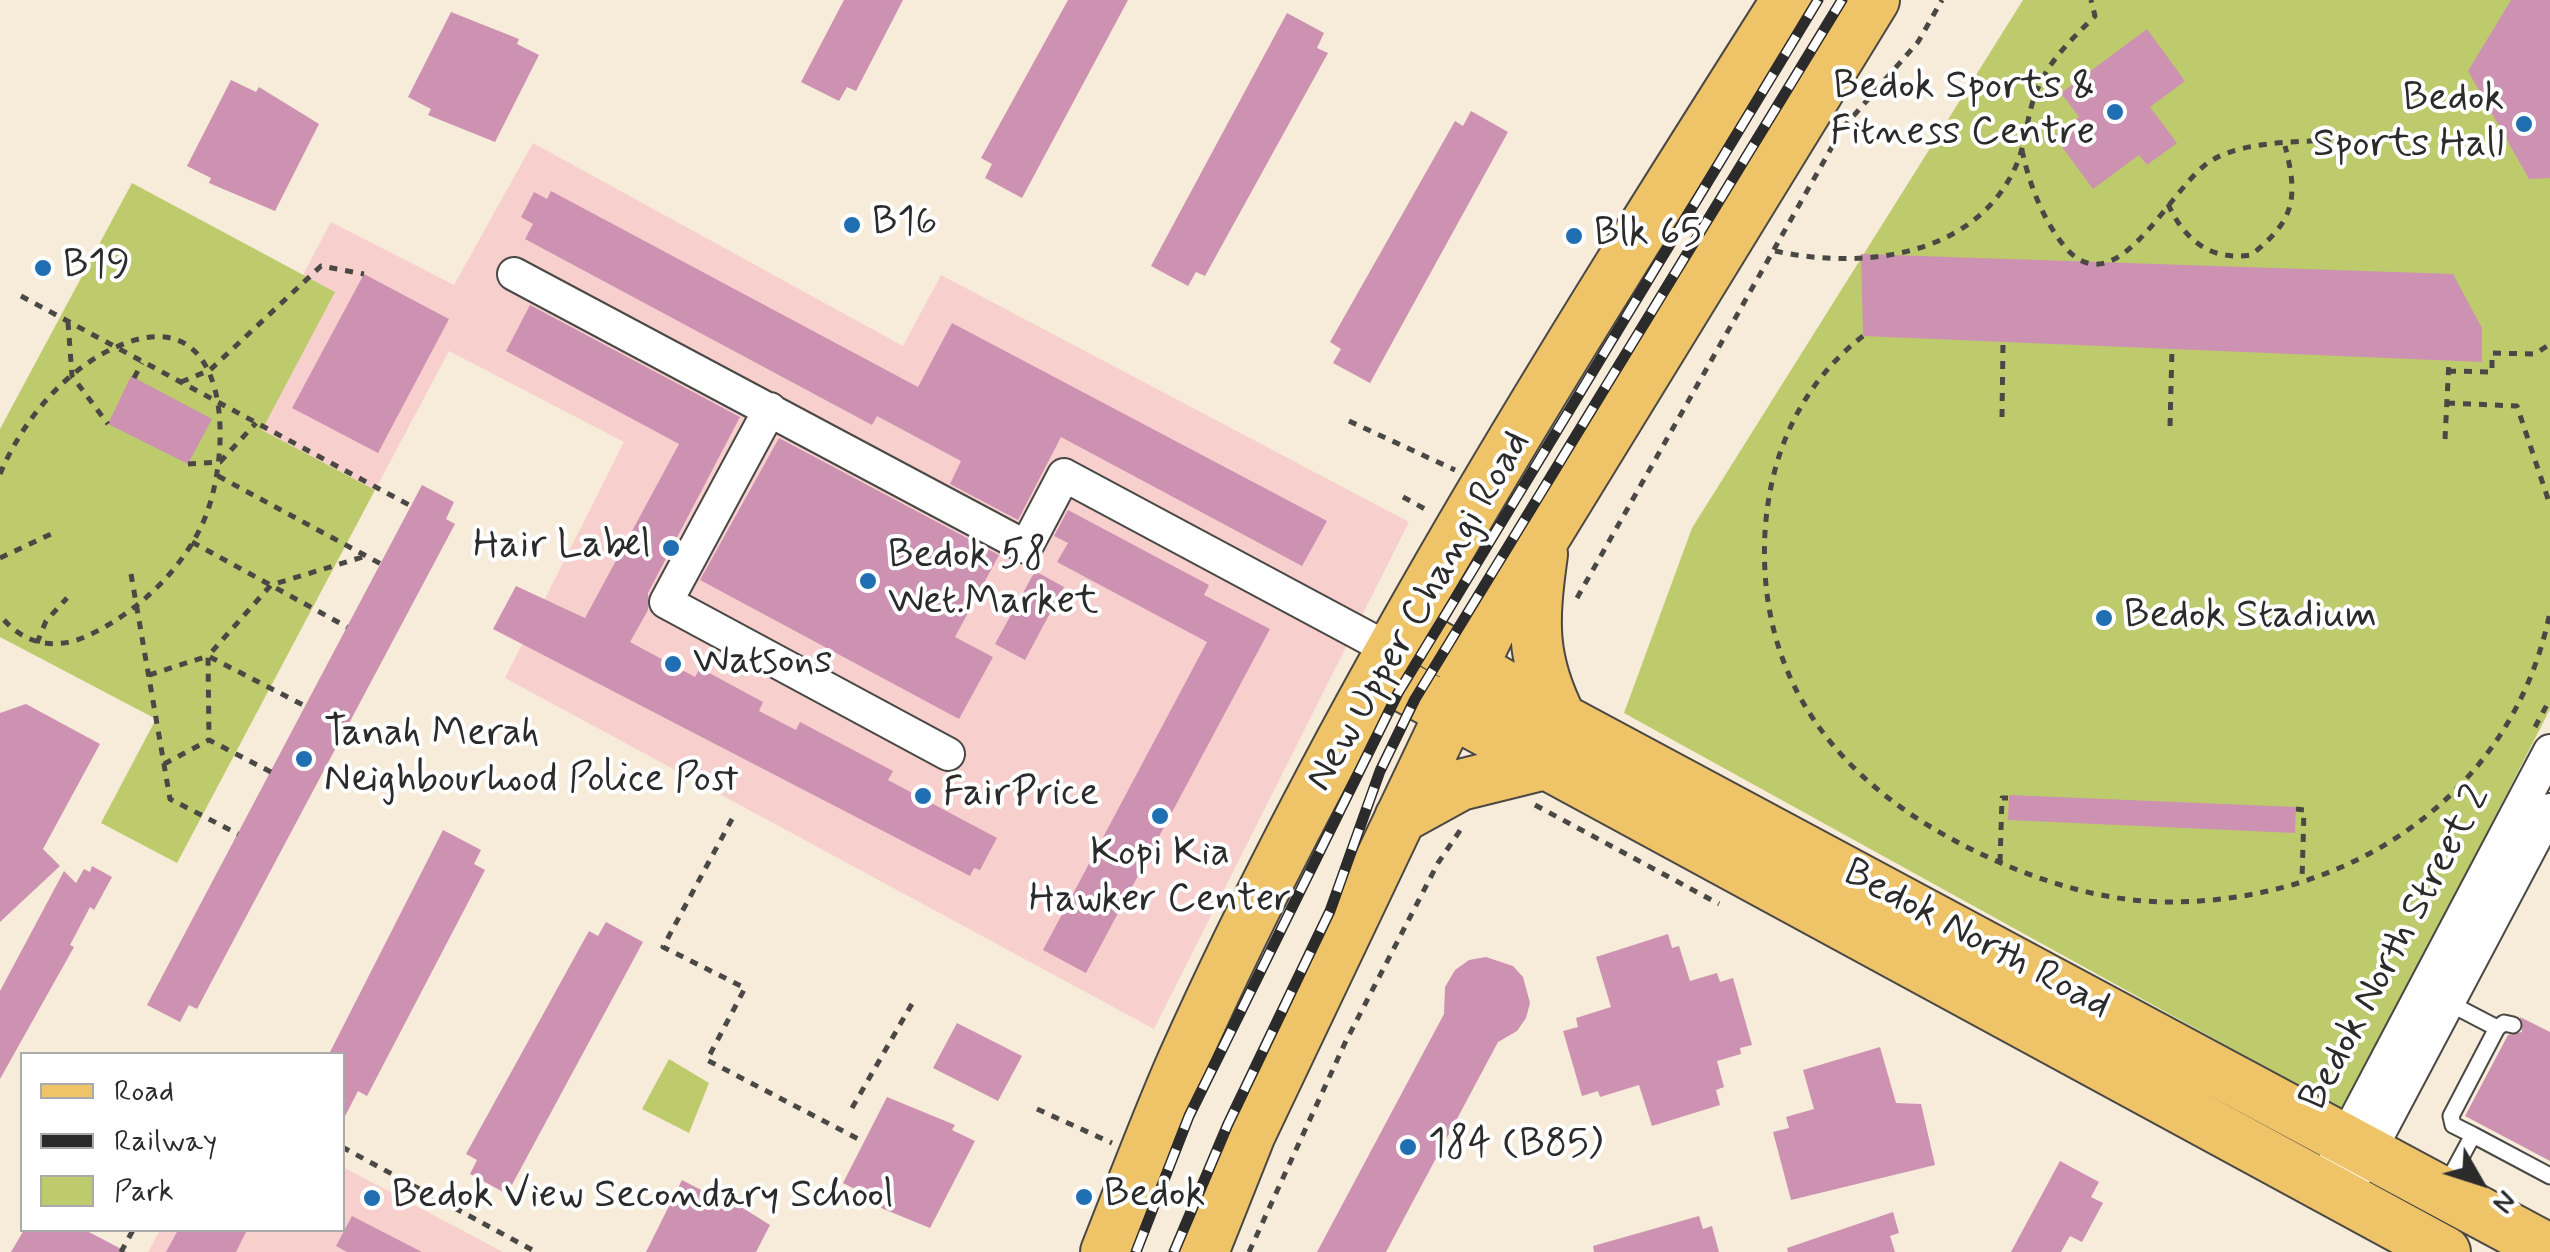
<!DOCTYPE html>
<style>
body{margin:0}
#map{position:relative;width:2550px;height:1252px;overflow:hidden;background:#f7ebd9;font-family:Mynerve,sans-serif}
canvas{display:block}
.legend{position:absolute;left:20px;top:1052px;width:325px;height:180px;box-sizing:border-box;background:#fff;border:2px solid #aaa;margin:0;padding:12px 18px;list-style:none;font-size:30px;color:#2b2b2b}
.legend li{display:flex;align-items:center;gap:20px;height:50px}
.legend b{width:50px;border:2px solid #aaa}
.north{position:absolute;left:2430px;top:1132px;width:100px;height:100px;-webkit-text-stroke:8px #fff;paint-order:stroke;rotate:129deg;font-size:28px;font-weight:700;line-height:40px;text-align:center;color:#2b2b2b}
.north::after{content:'';display:block;margin:auto;width:35px;height:45px;background:#2b2b2b;clip-path:polygon(50% 0,100% 100%,50% 72%,0 100%)}
</style>
<div id="map">
<canvas width="2550" height="1252"></canvas>
<ul class="legend">
<li><b style="height:12px;background:#efc469"></b>Road</li>
<li><b style="height:12px;background:#2b2b2b"></b>Railway</li>
<li><b style="height:28px;background:#becb6d"></b>Park</li>
</ul>
<div class="north">N</div>
</div>
<script>
const ctx = document.querySelector('canvas').getContext('2d');
ctx.lineJoin = 'round';
function fill(path, color) {
  ctx.fillStyle = color;
  ctx.fill(path, 'evenodd');
}
function stroke(path, color, width, dash) {
  ctx.strokeStyle = color;
  ctx.lineWidth = width;
  ctx.lineCap = dash ? 'butt' : 'round';
  ctx.setLineDash(dash || []);
  ctx.stroke(path);
}
function write(font, color, halo, rows, align = 'center') {
  ctx.font = font + ' Mynerve,sans-serif';
  ctx.lineWidth = 8;
  ctx.setLineDash([]);
  ctx.textBaseline = 'middle';
  ctx.strokeStyle = halo;
  ctx.fillStyle = color;
  for (const [text, x, y, turn = 0] of rows) {
    ctx.save();
    ctx.translate(x, y);
    ctx.rotate((+turn || 0) * Math.PI / 180);
    ctx.textAlign = isNaN(turn) ? turn : align;
    if (halo) ctx.strokeText(text, 0, 0);
    ctx.fillText(text, 0, 0);
    ctx.restore();
  }
}
const built = new Path2D(`
 M 533,143 L 903,346 L 941,275 L 1409,522 L 1154,1029 L 505,678 L 624,442 L 449,351 L 375,490 L 230,413 L 331,222 L 454,285 Z
 M 343,1167 L 503,1252 L 148,1252 L 160,1230 L 342,1230 Z`);
const green = new Path2D(`
 M 2023,0 L 2550,0 L 2550,709 L 2345,1111 L 1624,713 L 1692,528 Z
 M 132,183 L 335,292 L 262,430 L 375,490 L 177,863 L 101,823 L 156,719 L 0,637 L 0,429 Z
 M 669,1059 L 709,1083 L 689,1133 L 642,1109 Z`);
const building = new Path2D(`
 M 844,0 L 903,0 L 856,91 L 847,87 L 839,101 L 801,82 Z
 M 1068,0 L 1128,0 L 1022,198 L 985,178 L 992,164 L 981,158 Z
 M 2511,0 L 2550,0 L 2550,178 L 2529,179 L 2468,71 Z
 M 451,12 L 519,39 L 517,44 L 539,55 L 495,142 L 428,115 L 431,109 L 408,97 Z
 M 1287,13 L 1324,33 L 1317,48 L 1328,53 L 1205,276 L 1196,272 L 1188,286 L 1151,266 Z
 M 2147,29 L 2185,81 L 2150,107 L 2177,143 L 2147,165 L 2139,155 L 2093,189 L 2054,136 L 2079,117 L 2061,93 Z
 M 231,80 L 256,92 L 259,87 L 319,124 L 275,211 L 209,183 L 211,178 L 187,166 Z
 M 1471,111 L 1508,132 L 1370,383 L 1333,363 L 1341,349 L 1330,342 L 1455,121 L 1463,126 Z
 M 551,191 L 918,387 L 952,323 L 1327,521 L 1302,566 L 1061,437 L 1018,520 L 950,484 L 961,461 L 877,416 L 872,425 L 525,239 L 533,224 L 521,217 L 534,192 L 547,199 Z
 M 1861,254 L 2453,274 L 2482,328 L 2482,362 L 1863,336 Z
 M 364,274 L 449,319 L 378,453 L 292,408 Z
 M 530,305 L 740,417 L 648,593 L 648,610 L 630,642 L 695,677 L 700,668 L 763,702 L 759,711 L 796,730 L 800,722 L 893,771 L 888,780 L 997,838 L 980,870 L 974,868 L 970,876 L 493,629 L 516,586 L 585,618 L 679,444 L 506,351 Z
 M 131,376 L 212,419 L 188,464 L 108,424 Z
 M 779,438 L 999,555 L 955,637 L 993,657 L 959,719 L 700,580 Z
 M 422,485 L 454,502 L 446,519 L 455,524 L 197,1009 L 189,1005 L 180,1022 L 147,1005 Z
 M 1068,510 L 1209,585 L 1204,595 L 1270,629 L 1086,973 L 1043,950 L 1207,642 L 1057,562 L 1068,543 L 1054,536 Z
 M 1035,571 L 1064,587 L 1025,660 L 995,644 Z
 M 26,704 L 100,744 L 43,849 L 60,866 L 0,922 L 0,713 Z
 M 2009,795 L 2296,807 L 2295,833 L 2008,820 Z
 M 443,830 L 481,850 L 474,864 L 485,870 L 367,1096 L 358,1091 L 342,1122 L 342,1054 L 329,1054 Z
 M 92,866 L 112,877 L 94,910 L 90,907 L 70,945 L 74,947 L 0,1079 L 0,991 L 64,871 L 76,883 L 84,869 L 90,872 Z
 M 606,922 L 643,942 L 507,1194 L 470,1174 L 477,1160 L 466,1154 L 589,931 L 598,936 Z
 M 1668,934 L 1672,948 L 1679,946 L 1690,981 L 1717,973 L 1720,982 L 1733,978 L 1752,1045 L 1740,1048 L 1741,1054 L 1717,1061 L 1724,1087 L 1716,1090 L 1720,1105 L 1652,1126 L 1639,1085 L 1600,1097 L 1598,1091 L 1582,1096 L 1563,1031 L 1578,1027 L 1576,1018 L 1611,1007 L 1596,957 Z
 M 1486,957 L 1513,966 L 1523,977 L 1530,1003 L 1526,1018 L 1517,1031 L 1498,1042 L 1386,1252 L 1317,1252 L 1444,1014 L 1445,987 L 1455,970 L 1469,960 Z
 M 2520,1017 L 2550,1032 L 2550,1161 L 2465,1116 L 2508,1035 L 2522,1032 Z
 M 957,1023 L 1022,1056 L 998,1101 L 933,1068 Z
 M 1880,1047 L 1896,1103 L 1921,1104 L 1935,1165 L 1791,1200 L 1773,1132 L 1789,1128 L 1786,1117 L 1814,1109 L 1803,1070 Z
 M 887,1097 L 955,1125 L 952,1130 L 975,1141 L 930,1228 L 864,1201 L 867,1195 L 843,1183 Z
 M 2060,1161 L 2099,1182 L 2091,1197 L 2103,1203 L 2082,1242 L 2070,1236 L 2061,1252 L 2011,1252 Z
 M 682,1180 L 707,1193 L 709,1187 L 770,1225 L 756,1252 L 646,1252 Z
 M 1893,1212 L 1899,1233 L 1890,1236 L 1895,1252 L 1788,1252 L 1787,1248 Z
 M 352,1216 L 422,1252 L 347,1252 L 336,1246 Z
 M 1699,1216 L 1703,1229 L 1712,1226 L 1719,1252 L 1594,1252 L 1593,1246 Z
 M 24,1230 L 85,1230 L 127,1252 L 11,1252 Z
 M 178,1230 L 247,1230 L 236,1252 L 166,1252 Z`);
const path = new Path2D(`
 M 1843,128 L 1918,42 L 1942,0
 M 2022,150 C 2029,184 2043,220 2065,247 C 2118,310 2172,181 2214,159 C 2251,138 2321,142 2365,139
 M 2168,204 C 2185,241 2211,261 2251,255 C 2294,221 2299,199 2285,146
 M 1775,251 C 1862,270 1974,257 2015,168 C 2025,147 2026,123 2033,101 C 2045,64 2068,43 2095,16 L 2091,0
 M 21,296 L 411,506
 M 68,322 L 72,376 L 108,424
 M 1863,336 C 1800,385 1770,454 1765,532 C 1756,698 1858,801 2001,863 C 2054,886 2112,902 2169,902 C 2351,902 2513,795 2550,612
 M 2448,371 L 2492,372 L 2492,353 L 2535,354 L 2550,344
 M 134,378 L 142,363
 M 181,382 L 210,370 L 321,266 L 364,274
 M 2447,403 L 2517,406 L 2550,505
 M 2002,417 L 2003,342
 M 1349,421 L 1455,470
 M 2170,426 L 2172,349
 M 2445,439 L 2449,360
 M 188,464 L 220,462 L 256,423
 M 0,474 C 22,422 63,371 116,347 C 235,294 234,459 201,527 C 178,574 135,614 87,636 C 54,651 22,644 0,615
 M 218,476 L 381,564
 M 1403,497 L 1427,510
 M 192,542 L 347,627
 M 0,558 L 51,534
 M 131,574 L 170,799 L 238,834
 M 1577,598 L 1837,138
 M 37,643 L 46,621 L 67,598
 M 149,675 L 208,656 L 305,706
 M 2535,727 L 2550,699
 M 164,764 L 209,740
 M 271,772 L 209,740 L 208,656 L 271,585 L 366,556
 M 1535,805 L 1719,904
 M 2296,809 L 2304,810 L 2302,880
 M 732,819 L 663,947 L 745,988 L 707,1060 L 864,1142
 M 2000,862 L 2002,798 L 2008,798
 M 852,1108 L 913,1002
 M 1037,1109 L 1112,1143
 M 342,1147 L 536,1252
 M 121,1252 L 133,1230
 M 1249,1252 L 1345,1043 L 1438,863 L 1461,829`);
const lane = new Path2D(`
 M 2447,1002 L 2497,1028
 M 2473,1135 L 2453,1125 L 2451,1116 L 2497,1028 L 2504,1023 L 2513,1025
 M 2446,1185 L 2473,1135 L 2550,1176`);
const street = new Path2D(`
 M 514,274 L 1026,547 L 1064,475 L 1370,639
 M 770,409 L 666,602 L 948,754
 M 2336,1156 L 2550,751
 M 2360,1169 L 2550,810`);
const primary = new Path2D(`
 M 1542,554 C 1533,620 1530,658 1561,719
 M 1406,628 L 1561,719 L 2550,1250
 M 1381,674 L 2445,1252
 M 1400,818 L 1460,785 L 1545,764
 M 1106,1252 C 1131,1189 1155,1125 1182,1063 C 1347,693 1571,341 1787,0
 M 1203,1252 L 1250,1134 L 1498,613 L 1874,0`);
const rail = new Path2D(`
 M 1136,1252 L 1189,1116 L 1398,693 L 1818,0
 M 1174,1252 L 1228,1124 L 1330,911 L 1380,771 L 1415,699 L 1842,0`);
const markers = [
 [2115,112,10,"#1f6fb2"],
 [2524,124,10,"#1f6fb2"],
 [852,225,10,"#1f6fb2"],
 [1574,236,10,"#1f6fb2"],
 [43,268,10,"#1f6fb2"],
 [671,548,10,"#1f6fb2"],
 [868,581,10,"#1f6fb2"],
 [2104,618,10,"#1f6fb2"],
 [673,664,10,"#1f6fb2"],
 [304,759,10,"#1f6fb2"],
 [923,796,10,"#1f6fb2"],
 [1160,816,10,"#1f6fb2"],
 [1408,1147,10,"#1f6fb2"],
 [1084,1197,10,"#1f6fb2"],
 [372,1198,10,"#1f6fb2"]
];
const poiNames = [
 ["Bedok Sports &",2095,89,"right"],
 ["Fitness Centre",2095,135,"right"],
 ["Bedok",2504,101,"right"],
 ["Sports Hall",2504,147,"right"],
 ["B16",872,225],
 ["Blk 65",1594,236],
 ["B19",63,268],
 ["Hair Label",651,548,"right"],
 ["Bedok 58",888,558],
 ["Wet.Market",888,604],
 ["Bedok Stadium",2124,618],
 ["Watsons",693,664],
 ["Tanah Merah",324,736],
 ["Neighbourhood Police Post",324,782],
 ["FairPrice",943,796],
 ["Kopi Kia",1160,856,"center"],
 ["Hawker Center",1160,902,"center"],
 ["184 (B85)",1428,1147],
 ["Bedok",1104,1197],
 ["Bedok View Secondary School",392,1198]
];
const streetNames = [
 ["New Upper Changi Road",1420,612,-60],
 ["Bedok North Road",1976,941,28],
 ["Bedok North Street 2",2397,949,-62]
];
fill(built, '#f7d0ce');
fill(green, '#becb6d');
fill(building, '#cd92b1');
stroke(lane, '#4a4845', 19);
stroke(street, '#4a4845', 36);
stroke(primary, '#4a4845', 54);
stroke(path, '#4a4845', 5, [8, 8]);
stroke(lane, '#fff', 15);
stroke(street, '#fff', 32);
stroke(primary, '#efc469', 50);
stroke(rail, '#2b2b2b', 11);
stroke(rail, '#fff', 8, [22]);
for (const [x, y, r, color] of markers) {
  const dot = new Path2D();
  dot.arc(x, y, r, 0, 2 * Math.PI);
  ctx.fillStyle = color;
  ctx.fill(dot);
  stroke(dot, '#fff', 4);
}
write('40px', '#2b2b2b', '#fff', poiNames, 'left');
write('40px', '#2b2b2b', '#fff', streetNames);
</script>
